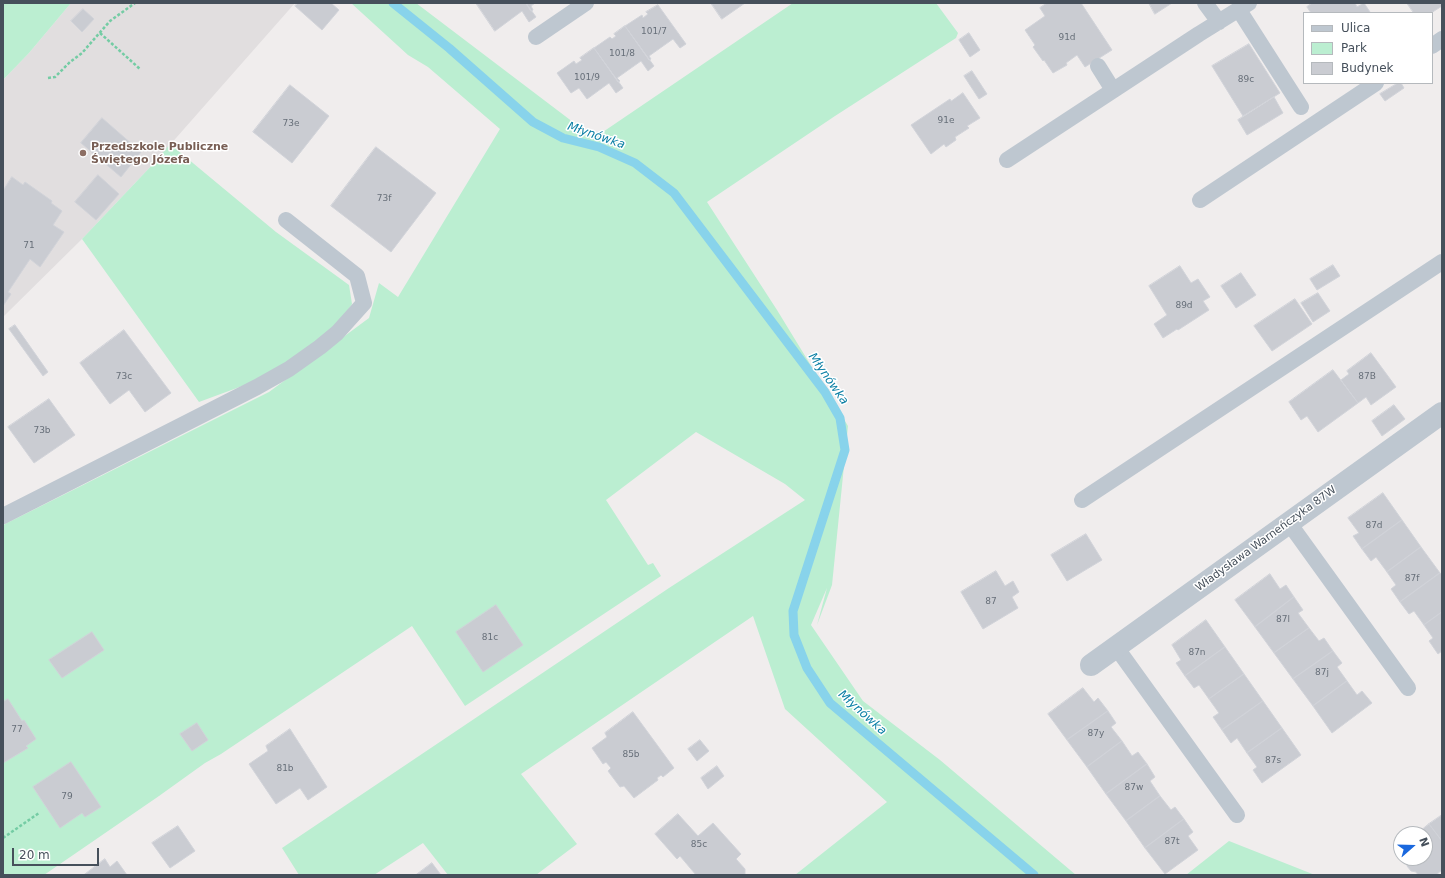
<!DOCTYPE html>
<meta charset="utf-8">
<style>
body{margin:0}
#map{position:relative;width:1445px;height:878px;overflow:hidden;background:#f0eded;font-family:"DejaVu Sans",sans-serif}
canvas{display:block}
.frame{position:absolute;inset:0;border:4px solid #46505b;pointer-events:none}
.legend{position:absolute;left:1303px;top:12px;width:130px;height:72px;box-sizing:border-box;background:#fff;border:1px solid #b5b9bd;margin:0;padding:5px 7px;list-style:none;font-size:12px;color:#46505b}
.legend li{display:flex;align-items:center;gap:8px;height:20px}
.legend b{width:20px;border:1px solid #b5b9bd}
.north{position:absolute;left:1393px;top:826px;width:40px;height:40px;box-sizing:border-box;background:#fff;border:1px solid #b5b9bd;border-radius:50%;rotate:70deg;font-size:11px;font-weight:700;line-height:16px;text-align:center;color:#46505b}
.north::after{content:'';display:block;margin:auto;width:14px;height:18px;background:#1a68de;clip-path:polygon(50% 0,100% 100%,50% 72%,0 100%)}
.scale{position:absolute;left:12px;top:848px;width:87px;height:18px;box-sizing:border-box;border:2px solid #46505b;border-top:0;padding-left:5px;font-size:12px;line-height:14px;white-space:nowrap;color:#46505b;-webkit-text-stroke:3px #fff;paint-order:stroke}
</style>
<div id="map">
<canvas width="1445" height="878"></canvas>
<div class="frame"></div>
<ul class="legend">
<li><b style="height:5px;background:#bec7d0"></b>Ulica</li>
<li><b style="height:11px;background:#bbeed1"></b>Park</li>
<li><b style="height:11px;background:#caccd2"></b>Budynek</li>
</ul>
<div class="north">N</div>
<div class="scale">20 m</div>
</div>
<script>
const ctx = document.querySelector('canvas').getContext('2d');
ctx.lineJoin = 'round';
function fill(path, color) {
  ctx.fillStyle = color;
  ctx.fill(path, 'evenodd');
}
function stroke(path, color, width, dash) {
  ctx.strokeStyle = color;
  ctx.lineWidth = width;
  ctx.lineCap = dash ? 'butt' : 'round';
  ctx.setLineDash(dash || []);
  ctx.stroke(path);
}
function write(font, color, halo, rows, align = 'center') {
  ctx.font = font + ' "DejaVu Sans",sans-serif';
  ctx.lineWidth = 3;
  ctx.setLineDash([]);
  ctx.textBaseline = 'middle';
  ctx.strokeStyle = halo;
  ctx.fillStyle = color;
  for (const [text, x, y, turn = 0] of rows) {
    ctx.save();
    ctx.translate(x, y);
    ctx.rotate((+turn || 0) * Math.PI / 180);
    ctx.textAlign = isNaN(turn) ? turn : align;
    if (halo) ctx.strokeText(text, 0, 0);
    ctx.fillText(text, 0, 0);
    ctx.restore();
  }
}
const education = new Path2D(`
 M 71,3 L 295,3 L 154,163 L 82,239 L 3,317 L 3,80 L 29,53 Z`);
const green = new Path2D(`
 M 3,3 L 71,3 L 29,53 L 3,80 Z
 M 351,3 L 416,3 L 594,138 L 793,3 L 936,3 L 958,33 L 956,38 L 835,116 L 707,202 L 777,310 L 848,426 L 832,585 L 817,625 L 827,588 L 811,625 L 863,701 L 940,760 L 1076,875 L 795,875 L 887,802 L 785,709 L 753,616 L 521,774 L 577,844 L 536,875 L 448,875 L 423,843 L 374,875 L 299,875 L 282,848 L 669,588 L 805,500 L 785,484 L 696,432 L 606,500 L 648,565 L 653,563 L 661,576 L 465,706 L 412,626 L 221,754 L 205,763 L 159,796 L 44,875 L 3,875 L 3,525 L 269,392 L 369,318 L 379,283 L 398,297 L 500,129 L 428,67 L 408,55 Z
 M 170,144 L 276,232 L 349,285 L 352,304 L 340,322 L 314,346 L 264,378 L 199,402 L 82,239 L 154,163 Z
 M 1229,841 L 1315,875 L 1186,875 Z`);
const stream = new Path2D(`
 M 393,3 L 449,48 L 533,122 L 563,138 L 599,147 L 635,163 L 674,193 L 825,392 L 840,418 L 845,450 L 793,611 L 794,635 L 807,668 L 830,703 L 1034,875`);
const building = new Path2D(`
 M 298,3 L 331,3 L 339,10 L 322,30 L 295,6 Z
 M 476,3 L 526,3 L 536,17 L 529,22 L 522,11 L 495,31 Z
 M 526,3 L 535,3 L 531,6 L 533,10 L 531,11 Z
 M 711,3 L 745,3 L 722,19 Z
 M 1047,3 L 1081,3 L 1112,50 L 1085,67 L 1077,55 L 1066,63 L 1067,65 L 1053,73 L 1044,60 L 1043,61 L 1033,47 L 1035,45 L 1025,30 L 1045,16 L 1040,8 Z
 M 1149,3 L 1172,3 L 1155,14 Z
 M 1312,3 L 1355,3 L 1357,7 L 1364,3 L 1370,12 L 1368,13 L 1311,13 L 1307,7 Z
 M 1407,3 L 1442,3 L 1442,6 L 1431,13 L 1414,13 Z
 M 658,5 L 686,44 L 680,48 L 673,39 L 649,56 L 651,59 L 649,60 L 625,26 L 642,15 L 643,18 L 648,14 L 646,12 Z
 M 83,9 L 94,19 L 82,32 L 71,21 Z
 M 625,26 L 654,66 L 648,71 L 641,61 L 617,78 L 620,81 L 618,82 L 594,48 L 610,37 L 612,39 L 616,36 L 614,34 Z
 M 969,33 L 980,50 L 970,57 L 959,40 Z
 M 1249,44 L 1280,93 L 1243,116 L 1212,66 Z
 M 594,48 L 623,88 L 616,93 L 609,83 L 587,99 L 579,88 L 571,93 L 557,73 L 574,61 L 576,64 L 582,60 L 580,58 Z
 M 972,71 L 987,94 L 979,99 L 964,76 Z
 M 1398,83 L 1401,83 L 1404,88 L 1385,101 L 1380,94 Z
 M 290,85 L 329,116 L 292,163 L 253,132 Z
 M 963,93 L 980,118 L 967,126 L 969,128 L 955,137 L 956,140 L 946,147 L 944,144 L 931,154 L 911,125 L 950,99 L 951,101 Z
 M 1274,97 L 1283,113 L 1247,135 L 1238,120 Z
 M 102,118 L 141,152 L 121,177 L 81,143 Z
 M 376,147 L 436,193 L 391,252 L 331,206 Z
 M 98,175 L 119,194 L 96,220 L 75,202 Z
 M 12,177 L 23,185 L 25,182 L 52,201 L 51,203 L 62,211 L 53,225 L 64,232 L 40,267 L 30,259 L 8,292 L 11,294 L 3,306 L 3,191 Z
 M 1333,265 L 1340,276 L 1317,290 L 1310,279 Z
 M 1180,266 L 1191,283 L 1198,279 L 1210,297 L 1203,301 L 1209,310 L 1178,330 L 1177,329 L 1163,338 L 1154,324 L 1167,315 L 1149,286 Z
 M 1241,273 L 1256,295 L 1236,308 L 1221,286 Z
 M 1318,293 L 1330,311 L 1313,322 L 1301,303 Z
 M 1295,299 L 1312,324 L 1272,351 L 1254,326 Z
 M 15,325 L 48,372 L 43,376 L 9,329 Z
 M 124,330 L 171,393 L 145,412 L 129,390 L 110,404 L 80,363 Z
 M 1371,353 L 1396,387 L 1371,405 L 1366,397 L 1358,403 L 1341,380 L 1349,374 L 1347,371 Z
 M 1333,370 L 1358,403 L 1318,432 L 1307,416 L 1301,420 L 1289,402 Z
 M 49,399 L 75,435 L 34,463 L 8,427 Z
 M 1394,405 L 1405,419 L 1382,436 L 1372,421 Z
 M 1383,493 L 1402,520 L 1362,549 L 1353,536 L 1359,533 L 1348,518 Z
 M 1402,520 L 1421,547 L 1387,572 L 1376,557 L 1371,561 L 1362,549 Z
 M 1086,534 L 1102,560 L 1067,581 L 1051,555 Z
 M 1421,547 L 1440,573 L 1400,602 L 1391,589 L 1396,585 L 1387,572 Z
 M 996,571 L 1005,586 L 1013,581 L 1019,592 L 1012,597 L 1018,608 L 983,629 L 961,592 Z
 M 1440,573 L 1442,575 L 1442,612 L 1424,625 L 1414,611 L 1409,614 L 1400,602 Z
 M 1270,574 L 1280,589 L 1286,585 L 1294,597 L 1255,627 L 1235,600 Z
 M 1294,597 L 1303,610 L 1298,613 L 1309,628 L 1274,653 L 1255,627 Z
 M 496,605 L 523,645 L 483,672 L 456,632 Z
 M 1442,612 L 1442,651 L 1438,654 L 1429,641 L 1433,638 L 1424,625 Z
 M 1206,620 L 1225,647 L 1185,676 L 1176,663 L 1181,660 L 1172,645 Z
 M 1309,628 L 1319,641 L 1324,638 L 1333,651 L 1293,679 L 1274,653 Z
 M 92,632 L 104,650 L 62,678 L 49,660 Z
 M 1225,647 L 1244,674 L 1209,699 L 1199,685 L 1194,688 L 1185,676 Z
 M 1333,651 L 1342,663 L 1337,667 L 1347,681 L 1313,706 L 1293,679 Z
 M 1244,674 L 1263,701 L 1222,730 L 1213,717 L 1219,713 L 1209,699 Z
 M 1347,681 L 1357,695 L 1362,691 L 1372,703 L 1332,733 L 1313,706 Z
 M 1083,688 L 1094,702 L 1098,698 L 1108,711 L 1067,740 L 1048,714 Z
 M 8,699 L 22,721 L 24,720 L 36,739 L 26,746 L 28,748 L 3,763 L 3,702 Z
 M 1263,701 L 1282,728 L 1247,753 L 1237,738 L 1231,743 L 1222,730 Z
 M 1108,711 L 1116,723 L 1111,727 L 1122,741 L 1087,767 L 1067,740 Z
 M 633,712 L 674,768 L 663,777 L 661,775 L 657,778 L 658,780 L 634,798 L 624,786 L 620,787 L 608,771 L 611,768 L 606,762 L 603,764 L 592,748 L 607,737 L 605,733 Z
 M 197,723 L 208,740 L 192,751 L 180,734 Z
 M 1282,728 L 1301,755 L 1262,783 L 1253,770 L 1257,767 L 1247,753 Z
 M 290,729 L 327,787 L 308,800 L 300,788 L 276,804 L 249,764 L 268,751 L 266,746 Z
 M 700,740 L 709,751 L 697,761 L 688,749 Z
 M 1122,741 L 1132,756 L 1138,752 L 1147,764 L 1106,794 L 1087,767 Z
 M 71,762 L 101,807 L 85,817 L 82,813 L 60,828 L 33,787 Z
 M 1147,764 L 1155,777 L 1150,781 L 1160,796 L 1126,821 L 1106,794 Z
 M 717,766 L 724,776 L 708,789 L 701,778 Z
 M 1160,796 L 1171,810 L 1175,807 L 1184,819 L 1145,848 L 1126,821 Z
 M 678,814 L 698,836 L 713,823 L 741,854 L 736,859 L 745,869 L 745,875 L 696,875 L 680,856 L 677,859 L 655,834 Z
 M 1442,815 L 1442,841 L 1429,824 Z
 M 1184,819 L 1193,832 L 1188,836 L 1198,850 L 1165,874 L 1145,848 Z
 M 1429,824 L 1442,841 L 1442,870 L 1436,875 L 1418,875 L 1416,872 L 1411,871 L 1407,866 L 1407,861 L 1405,858 L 1425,858 L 1425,834 L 1417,834 Z
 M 178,826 L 195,851 L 170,868 L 152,843 Z
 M 105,859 L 110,867 L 117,861 L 127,875 L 84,875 Z
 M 432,863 L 441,875 L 416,875 Z`);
const path = new Path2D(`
 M 100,33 L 140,69
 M 48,78 L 55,77 L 70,62 L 82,53 L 110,21 L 135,3
 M 3,838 L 39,813`);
const service = new Path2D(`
 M 1205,3 L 1219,22
 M 1239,10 L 1301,107
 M 536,37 L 586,3
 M 1432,46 L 1442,39
 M 1098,66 L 1113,90
 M 1007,160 L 1199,34 L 1249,3
 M 1200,200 L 1376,83
 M 1082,500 L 1442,262
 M 3,516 L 257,387 L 289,369 L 320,347 L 337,333 L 364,303 L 357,276 L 286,220
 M 1289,523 L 1408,688
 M 1116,647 L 1237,815`);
const minor = new Path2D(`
 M 1091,665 L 1442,413`);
const markers = [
 [83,153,4,"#8d6e63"]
];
const numberNames = [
 ["101/7",654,32],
 ["91d",1067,38],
 ["101/8",622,54],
 ["101/9",587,78],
 ["89c",1246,80],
 ["91e",946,121],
 ["73e",291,124],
 ["73f",384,199],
 ["71",29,246],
 ["89d",1184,306],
 ["73c",124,377],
 ["87B",1367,377],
 ["73b",42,431],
 ["87d",1374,526],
 ["87f",1412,579],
 ["87",991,602],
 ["87l",1283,620],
 ["81c",490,638],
 ["87n",1197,653],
 ["87j",1322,673],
 ["77",17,730],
 ["87y",1096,734],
 ["85b",631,755],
 ["87s",1273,761],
 ["81b",285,769],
 ["87w",1134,788],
 ["79",67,797],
 ["87t",1172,842],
 ["85c",699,845]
];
const educationNames = [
 ["Przedszkole Publiczne",91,147],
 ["Świętego Józefa",91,160]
];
const streetNames = [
 ["Władysława Warneńczyka 87W",1266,539,-36]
];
const waterNames = [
 ["Młynówka",596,136,19],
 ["Młynówka",828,379,55],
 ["Młynówka",862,713,42]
];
fill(education, '#e1dedf');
fill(green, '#bbeed1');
stroke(stream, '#88d3eb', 9);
fill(building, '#caccd2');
stroke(building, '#d1d3d9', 1);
stroke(path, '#74cca4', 2.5, [3, 2]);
stroke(service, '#bec7d0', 16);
stroke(minor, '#bec7d0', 22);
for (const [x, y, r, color] of markers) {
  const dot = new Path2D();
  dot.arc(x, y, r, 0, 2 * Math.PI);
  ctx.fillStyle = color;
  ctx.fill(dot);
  stroke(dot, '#fff', 1.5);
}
write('9px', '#676f79', null, numberNames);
write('bold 11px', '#785e54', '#fff', educationNames, 'left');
write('11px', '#46505b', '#fff', streetNames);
write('italic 12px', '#0d80a6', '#fff', waterNames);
</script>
